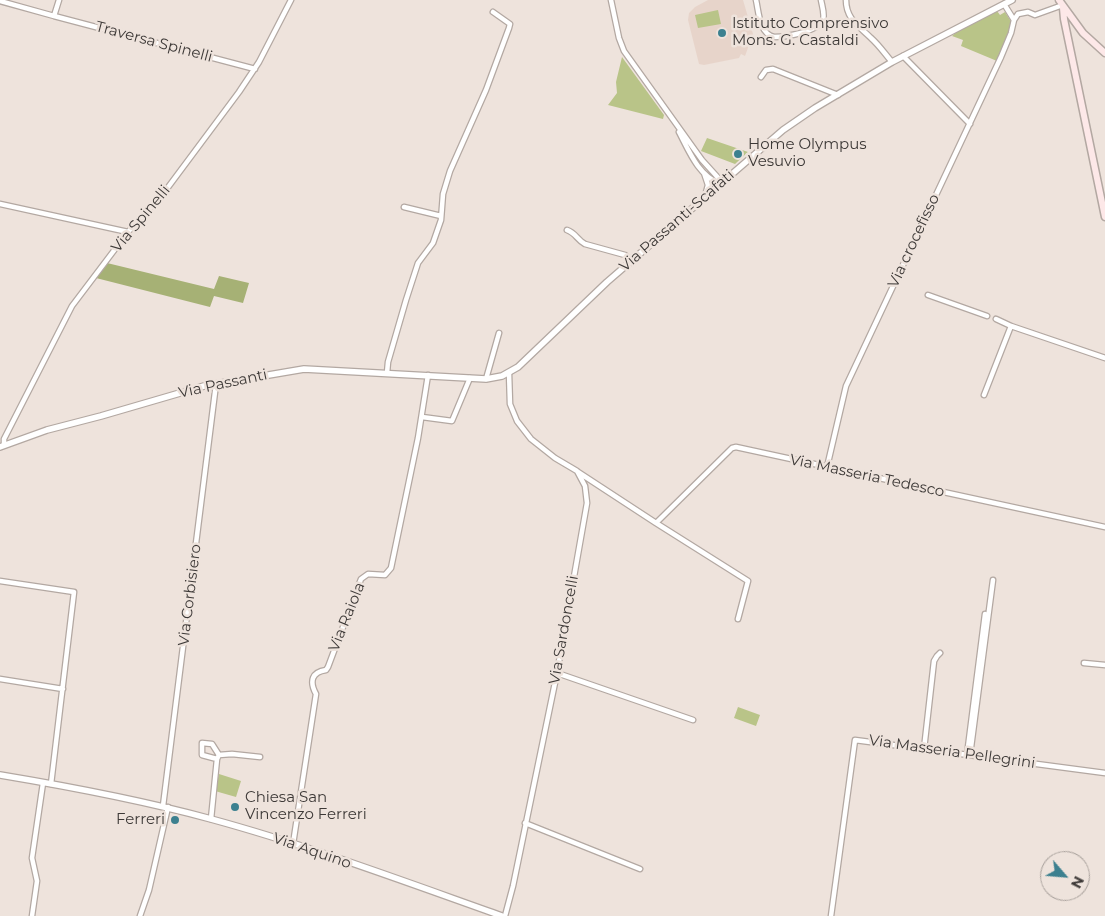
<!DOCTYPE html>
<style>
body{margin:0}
#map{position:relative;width:1105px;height:916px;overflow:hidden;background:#eee3dc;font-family:Montserrat,sans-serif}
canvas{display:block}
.north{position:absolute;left:1040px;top:851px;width:50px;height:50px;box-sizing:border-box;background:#eee3dc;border:1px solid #a79f9a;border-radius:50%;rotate:117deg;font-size:14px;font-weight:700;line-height:20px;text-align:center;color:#3d3937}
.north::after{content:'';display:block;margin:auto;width:18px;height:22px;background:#3c808f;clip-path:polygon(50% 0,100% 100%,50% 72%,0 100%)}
</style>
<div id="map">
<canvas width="1105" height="916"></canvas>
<div class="north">N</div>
</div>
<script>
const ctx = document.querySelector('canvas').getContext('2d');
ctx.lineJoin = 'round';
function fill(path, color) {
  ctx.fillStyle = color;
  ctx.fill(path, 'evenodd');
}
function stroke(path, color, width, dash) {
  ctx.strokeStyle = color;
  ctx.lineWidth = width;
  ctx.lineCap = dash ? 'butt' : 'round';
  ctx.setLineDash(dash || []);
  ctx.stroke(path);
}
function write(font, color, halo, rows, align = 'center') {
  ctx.font = font + ' Montserrat,sans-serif';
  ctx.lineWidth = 5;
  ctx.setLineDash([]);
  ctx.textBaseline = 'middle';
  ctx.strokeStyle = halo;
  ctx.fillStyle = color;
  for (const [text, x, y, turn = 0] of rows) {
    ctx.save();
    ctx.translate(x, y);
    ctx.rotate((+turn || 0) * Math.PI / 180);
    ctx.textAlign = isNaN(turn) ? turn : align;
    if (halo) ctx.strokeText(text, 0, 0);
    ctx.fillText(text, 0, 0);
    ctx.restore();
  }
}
const built = new Path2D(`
 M 708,0 L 743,0 L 753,34 L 745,56 L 741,54 L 739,58 L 704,65 L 699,64 L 688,20 L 689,13 L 695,7 Z`);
const green = new Path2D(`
 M 718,10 L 721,24 L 698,28 L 695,15 Z
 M 997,11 L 1000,15 L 1005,12 L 1012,23 L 997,61 L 961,46 L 963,40 L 952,36 L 959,30 Z
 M 622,57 L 664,115 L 663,119 L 608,105 L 617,93 L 616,82 Z
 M 707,138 L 748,152 L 735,164 L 701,151 Z
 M 738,707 L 760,715 L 756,726 L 734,718 Z
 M 219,774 L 241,781 L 236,797 L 215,791 Z`);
const forest = new Path2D(`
 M 107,263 L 214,289 L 219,276 L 249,283 L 243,303 L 214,296 L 210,307 L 96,278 Z`);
const minor = new Path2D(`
 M 59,0 L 54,16 L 255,69
 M 611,0 L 619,38 L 624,51 L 702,160 L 722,182
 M 756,0 C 759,13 759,33 774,37 C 785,37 818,32 823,20 C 825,14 822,6 821,0
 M 846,0 C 846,19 859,26 871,38 C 879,45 885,54 892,62
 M 0,1 L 54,16
 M 1004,4 L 1014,20
 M 903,56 L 970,124
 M 761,77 L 766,70 L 773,69 L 838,95
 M 679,132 C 689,151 698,175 720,184
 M 704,173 L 708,185 L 705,196
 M 0,204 L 128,232
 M 404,207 L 441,216
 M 567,230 C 576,233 577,240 585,244 L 625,255 L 631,261
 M 928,295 L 987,316
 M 996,319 L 1011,326
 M 387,373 L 388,362 L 406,300 L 418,263 L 433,243 L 441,220 L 443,194 L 450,171 L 486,90 L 509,28 L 510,24 L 493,12
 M 486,379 L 499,333
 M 984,395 L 1011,326 L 1105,358
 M 422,417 L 452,421 L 470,378
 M 4,445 L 4,439 L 72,306 L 128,232 L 166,190 L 239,92 L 259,62 L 291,0
 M 827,467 L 846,386 L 1001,57 L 1011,33 L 1014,20 L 1018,14 L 1028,12 L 1035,15 L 1060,6
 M 578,472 L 656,523 L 732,448 L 736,447 L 1105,527
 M 656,523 L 748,581 L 738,619
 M 0,581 L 74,592 L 51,784
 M 1084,663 L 1105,665
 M 557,673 L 693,720
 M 0,679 L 63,689
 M 924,749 L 934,661 L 937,656 L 940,653
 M 967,755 L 985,614
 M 970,755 L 993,580
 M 217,759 L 202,755 L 202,743 L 212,744 L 219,755
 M 163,806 L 216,384
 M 211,819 L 217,759 L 219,755 L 232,754 L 260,757
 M 525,823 L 640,869
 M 293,844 L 316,694 C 309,681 312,672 326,670 L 328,667 L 361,579 L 368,574 L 385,575 L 391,568 L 418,438 L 428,375
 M 32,916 L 37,881 L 32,858 L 43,783
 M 140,916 L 149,890 L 168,807
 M 505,916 L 513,886 L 557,673 L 587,503 L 585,486 L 577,471 L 555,458 L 531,439 L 517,421 L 510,404 L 509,373
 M 831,916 L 855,740 L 1105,773`);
const tertiary = new Path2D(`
 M 0,447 L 47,430 L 101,416 L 204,386 L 304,369 L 486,379 L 502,376 L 518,367 L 607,282 L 783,130 L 815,108 L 892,62 L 1012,0
 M 0,775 C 72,787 141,800 211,819 C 310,846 406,882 502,916`);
const secondary = new Path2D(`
 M 1059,0 L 1083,33 L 1105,53
 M 1063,8 L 1064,19 L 1105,217`);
const markers = [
 [722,33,5,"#3c808f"],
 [738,154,5,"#3c808f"],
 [235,807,5,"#3c808f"],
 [175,820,5,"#3c808f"]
];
const poiNames = [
 ["Istituto Comprensivo",732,24],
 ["Mons. G. Castaldi",732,41],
 ["Home Olympus",748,145],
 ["Vesuvio",748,162],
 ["Chiesa San",245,798],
 ["Vincenzo Ferreri",245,815],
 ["Ferreri",165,820,"right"]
];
const streetNames = [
 ["Traversa Spinelli",154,42,15],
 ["Via Spinelli",141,219,-50],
 ["Via Passanti-Scafati",677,221,-41],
 ["Via crocefisso",914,241,-65],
 ["Via Passanti",223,384,-12],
 ["Via Masseria Tedesco",867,476,12],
 ["Via Corbisiero",190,595,-83],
 ["Via Raiola",347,617,-68],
 ["Via Sardoncelli",564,630,-80],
 ["Via Masseria Pellegrini",952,752,8],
 ["Via Aquino",312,851,19]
];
fill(built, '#e7d4ca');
fill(green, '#b9c488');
fill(forest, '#a6b175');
stroke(minor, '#b3a8a2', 7);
stroke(tertiary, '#b3a8a2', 8);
stroke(secondary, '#b3a8a2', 9);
stroke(minor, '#fff', 4.5);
stroke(tertiary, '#fff', 5.5);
stroke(secondary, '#fde8e8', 6);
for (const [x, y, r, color] of markers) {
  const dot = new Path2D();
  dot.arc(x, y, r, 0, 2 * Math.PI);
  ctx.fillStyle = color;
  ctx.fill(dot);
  stroke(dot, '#eee3dc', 2);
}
write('15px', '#3d3937', '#eee3dc', poiNames, 'left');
write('15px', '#3d3937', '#eee3dc', streetNames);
</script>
